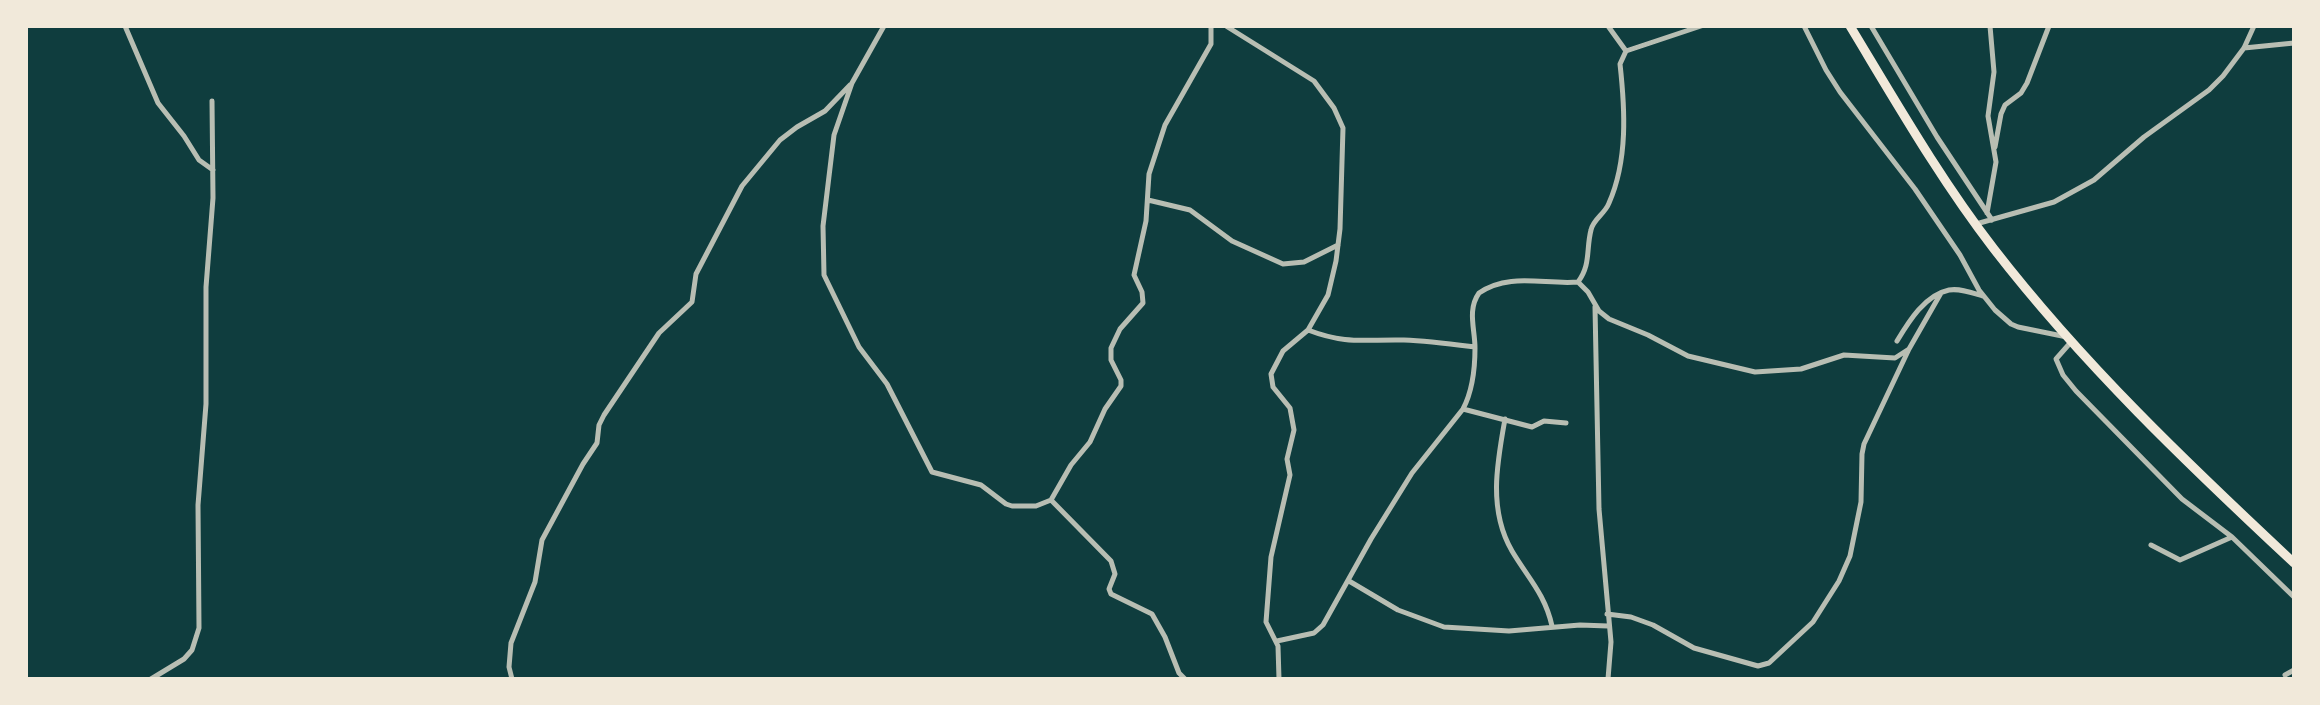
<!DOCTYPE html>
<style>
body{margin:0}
#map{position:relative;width:2320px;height:705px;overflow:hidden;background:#0f3d3e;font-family:Jost,sans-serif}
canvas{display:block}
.frame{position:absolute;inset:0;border:28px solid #f1e9da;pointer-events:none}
</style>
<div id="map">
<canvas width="2320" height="705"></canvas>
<div class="frame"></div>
</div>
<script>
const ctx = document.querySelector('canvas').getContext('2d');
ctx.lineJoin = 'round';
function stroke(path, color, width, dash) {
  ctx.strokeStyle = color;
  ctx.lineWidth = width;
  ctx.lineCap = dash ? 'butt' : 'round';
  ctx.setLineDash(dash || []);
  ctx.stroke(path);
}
const minor = new Path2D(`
 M 125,26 L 158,103 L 184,136 L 199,160 L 213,170
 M 884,26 L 852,83 L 834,135 L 823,226 L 824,275 L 859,347 L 887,384 L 932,472 L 981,485 L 1006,504 L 1012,506 L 1036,506 L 1051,500 L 1071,465 L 1090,442 L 1105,409 L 1121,386 L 1121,380 L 1111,360 L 1111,348 L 1120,329 L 1143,303 L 1142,292 L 1134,275 L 1146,221 L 1149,174 L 1165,125 L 1211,44 L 1211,26
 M 1226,26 L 1314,81 L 1334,108 L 1343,128 L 1340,229 L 1336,261 L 1328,295 L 1308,330 L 1283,351 L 1271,374 L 1273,387 L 1290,408 L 1294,430 L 1287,459 L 1290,475 L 1271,557 L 1266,622 L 1278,646 L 1279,679
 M 1608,26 L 1626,51
 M 1804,26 L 1826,70 L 1840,92 L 1915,189 L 1960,255 L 1979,290 L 1995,310 L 2011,324 L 2018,327 L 2067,337
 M 1871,26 L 1937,137 L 1992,220
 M 2244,48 L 2294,43
 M 1995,147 L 2001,114 L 2005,105 L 2021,93 L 2027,83 L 2049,26
 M 1148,200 L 1190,210 L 1232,241 L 1283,264 L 1304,262 L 1338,245
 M 1987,213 L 1996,162 L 1988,116 L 1994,72 L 1990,26
 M 1976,224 L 2054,202 L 2094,180 L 2144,137 L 2209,90 L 2223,76 L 2244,48 L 2254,26
 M 1578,282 L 1588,292 L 1599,311 L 1609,319 L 1648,335 L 1688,356 L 1755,372 L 1801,369 L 1844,355 L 1895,358 L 1909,349 L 1941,293
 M 1595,307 L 1599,509 L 1611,642 L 1608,679
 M 1308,330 C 1347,345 1365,339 1404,340 C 1428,341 1451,344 1475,347
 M 1897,341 C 1909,321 1925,295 1949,290 C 1960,288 1973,293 1983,296
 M 2071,342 L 2056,359 L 2063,375 L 2076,391 L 2182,499 L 2232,537 L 2294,597
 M 1463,409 L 1532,427 L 1544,421 L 1566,423
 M 1505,419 C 1497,463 1488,510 1512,551 C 1528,578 1545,594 1552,626
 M 1051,500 L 1111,561 L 1115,574 L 1109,589 L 1111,594 L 1152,614 L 1165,637 L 1179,673 L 1185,679
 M 2151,545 L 2180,560 L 2232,537
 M 1349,581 L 1398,610 L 1444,627 L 1509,631 L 1580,625 L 1608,626
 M 1607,614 L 1631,617 L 1653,625 L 1694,648 L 1758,666 L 1769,663 L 1813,622 L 1839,581 L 1850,556 L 1861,502 L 1862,454 L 1864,444 L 1909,349
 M 1277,641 L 1314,633 L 1323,625 L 1371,539 L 1412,473 L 1463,409 C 1473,390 1475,369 1475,348 C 1475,329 1467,310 1479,293 C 1509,272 1545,285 1578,282 C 1591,265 1586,249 1591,230 C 1593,219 1605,214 1609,203 C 1628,160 1625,109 1620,64 L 1626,51 L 1701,26
 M 2285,675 L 2294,670
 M 151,679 L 184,659 L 192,650 L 199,628 L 198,505 L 206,404 L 206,287 L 213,198 L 212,101
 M 512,679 L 509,667 L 511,643 L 535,582 L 542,540 L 583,464 L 597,443 L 599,425 L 604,415 L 659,333 L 692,302 L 696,274 L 742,186 L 780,140 L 797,127 L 825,111 L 850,85`);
const trunk = new Path2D(`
 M 1850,26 C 1896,102 1940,179 1994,249 C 2083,364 2188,464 2294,563`);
stroke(minor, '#b8beb3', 5);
stroke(trunk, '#f1e9da', 9);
</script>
